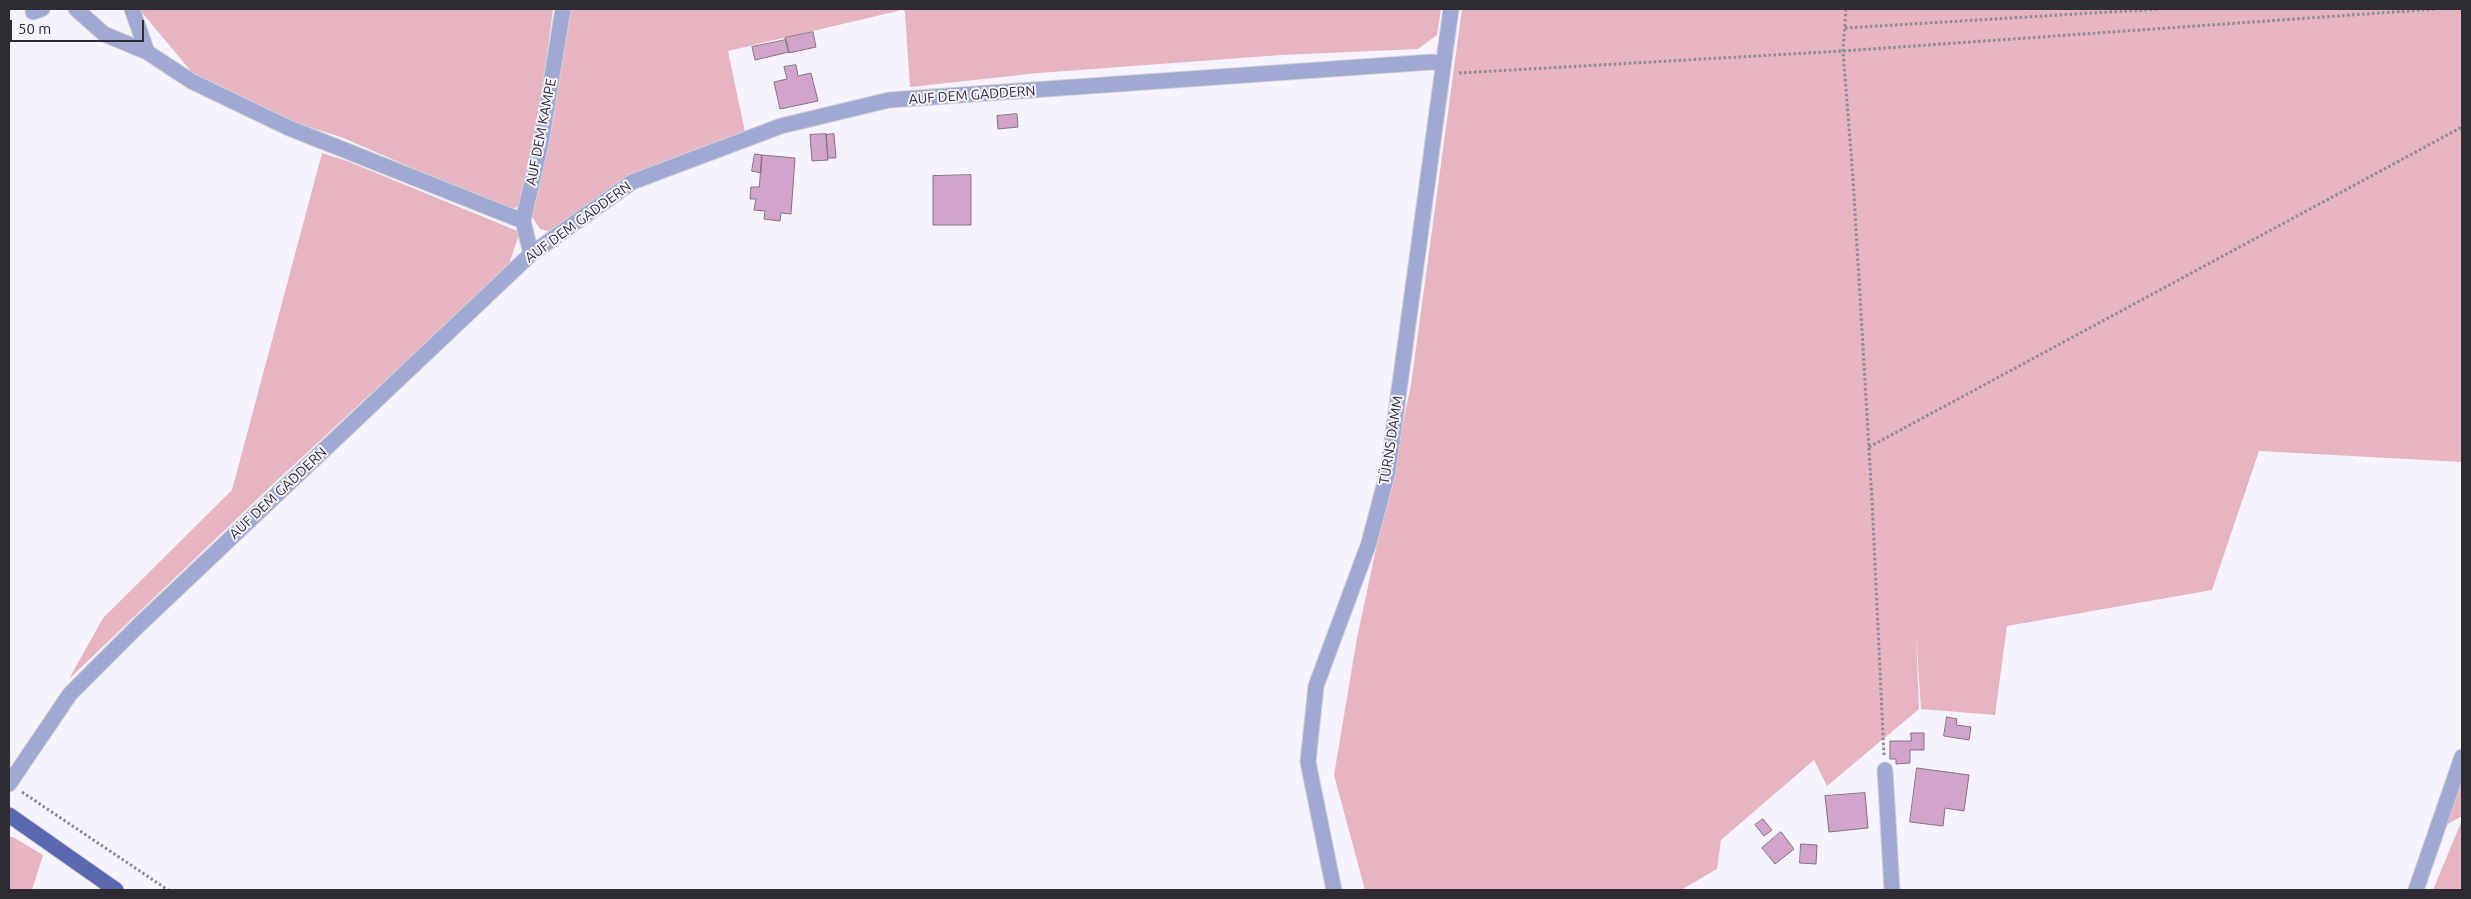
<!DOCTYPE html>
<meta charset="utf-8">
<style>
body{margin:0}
#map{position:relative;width:2471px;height:899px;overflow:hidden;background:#f6f3fc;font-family:Ubuntu,sans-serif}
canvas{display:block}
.frame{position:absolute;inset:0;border:10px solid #2e2b33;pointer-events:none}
.scale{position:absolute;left:10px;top:20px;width:134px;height:22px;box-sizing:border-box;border:2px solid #2e2b33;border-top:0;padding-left:6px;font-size:15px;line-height:18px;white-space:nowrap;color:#2e2b33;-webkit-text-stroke:4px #f6f3fc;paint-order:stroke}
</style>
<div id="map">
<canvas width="2471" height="899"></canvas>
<div class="frame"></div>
<div class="scale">50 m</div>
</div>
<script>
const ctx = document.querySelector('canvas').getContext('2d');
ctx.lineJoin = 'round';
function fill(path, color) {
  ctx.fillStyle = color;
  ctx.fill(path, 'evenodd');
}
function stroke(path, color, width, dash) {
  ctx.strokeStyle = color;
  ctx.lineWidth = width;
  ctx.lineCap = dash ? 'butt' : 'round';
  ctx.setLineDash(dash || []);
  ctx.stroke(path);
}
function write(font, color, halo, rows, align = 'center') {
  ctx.font = font + ' Ubuntu,sans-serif';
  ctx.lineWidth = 4;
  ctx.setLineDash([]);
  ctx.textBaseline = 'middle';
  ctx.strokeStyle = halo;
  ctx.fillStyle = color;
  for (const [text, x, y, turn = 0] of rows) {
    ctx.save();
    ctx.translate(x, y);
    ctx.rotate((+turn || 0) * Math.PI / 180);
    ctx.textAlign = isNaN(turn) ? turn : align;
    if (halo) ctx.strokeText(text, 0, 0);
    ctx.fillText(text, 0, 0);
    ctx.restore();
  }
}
const green = new Path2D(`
 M 139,9 L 553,9 L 539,120 L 520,206 L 509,210 L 341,137 L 290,121 L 195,76 Z
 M 569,9 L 1441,9 L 1437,35 L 1418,49 L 1281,55 L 1039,73 L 910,87 L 905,12 L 902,10 L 728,51 L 745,132 L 551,232 L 540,229 L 532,217 L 554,116 Z
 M 1462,9 L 2462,9 L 2462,462 L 2259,451 L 2212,590 L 2007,626 L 1995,715 L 1921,709 L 1916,634 L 1919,709 L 1827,786 L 1814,760 L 1721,840 L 1717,869 L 1681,890 L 1365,890 L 1334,775 L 1357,638 L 1411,385 Z
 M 322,153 L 347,161 L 520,232 L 508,267 L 272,485 L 69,679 L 103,618 L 232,490 Z
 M 2462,776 L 2462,816 L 2446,825 Z
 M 2462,820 L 2462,890 L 2433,890 Z
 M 9,837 L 13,837 L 43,855 L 32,890 L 9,890 Z`);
const building = new Path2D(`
 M 813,32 L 816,47 L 789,53 L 785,38 Z
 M 786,40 L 789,52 L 755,60 L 752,47 Z
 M 796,65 L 798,76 L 811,73 L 818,101 L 780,109 L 774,82 L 787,79 L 784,67 Z
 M 1017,114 L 1018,127 L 998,129 L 997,116 Z
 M 826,134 L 828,160 L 812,161 L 810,135 Z
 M 834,134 L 836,158 L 828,158 L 826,135 Z
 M 755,154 L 762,155 L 761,173 L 752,171 Z
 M 762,155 L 795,158 L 791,214 L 781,213 L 780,221 L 764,219 L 765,211 L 754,210 L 756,199 L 750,199 L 751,187 L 759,187 Z
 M 971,175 L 971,225 L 933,225 L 933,176 Z
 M 1947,717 L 1957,719 L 1956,725 L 1971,727 L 1969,740 L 1944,736 Z
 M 1911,733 L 1924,733 L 1924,750 L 1910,750 L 1910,763 L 1896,764 L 1896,759 L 1890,759 L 1890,741 L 1911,741 Z
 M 1917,768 L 1969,775 L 1964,811 L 1945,808 L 1943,826 L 1910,822 Z
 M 1865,793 L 1868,828 L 1829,832 L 1825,796 Z
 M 1763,819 L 1772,830 L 1764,836 L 1755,825 Z
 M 1781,832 L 1794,849 L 1775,864 L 1762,848 Z
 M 1801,844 L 1817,845 L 1816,864 L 1800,863 Z`);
const path = new Path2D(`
 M 1846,9 L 1843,51 L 1853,178 L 1872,500 L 1884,756
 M 1845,28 L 2159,9
 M 1459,73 L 1843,51 L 2436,9
 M 1869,447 L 2462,127
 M 22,792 L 168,890`);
const minor = new Path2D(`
 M 76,9 L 104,34 L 147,52
 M 132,9 L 147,52 L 191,81 L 289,128 L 523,221
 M 33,12 L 42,9
 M 531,254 L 523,221 L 541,143 L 563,9
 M 1885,770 L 1892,890
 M 9,784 L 70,694 L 140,624 L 531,254 L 632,182 L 781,126 L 889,100 L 1432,62 L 1443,64
 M 1334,890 L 1308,762 L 1316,686 L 1369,543 L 1388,471 L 1451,9
 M 2416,890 L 2462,757`);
const major = new Path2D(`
 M 9,815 L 116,890`);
const streetNames = [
 ["AUF DEM GADDERN",972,95,-4],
 ["AUF DEM KAMPE",541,132,-79],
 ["AUF DEM GADDERN",578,222,-36],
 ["TÜRNS DAMM",1391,440,-81],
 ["AUF DEM GADDERN",278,493,-43]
];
fill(green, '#e7b4c2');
fill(building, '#d2a4cb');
stroke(building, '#847281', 1);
stroke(minor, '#d2cfd8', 17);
stroke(major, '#d2cfd8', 17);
stroke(path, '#8d8a93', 3, [2.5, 2.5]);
stroke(minor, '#9fa9d2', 15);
stroke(major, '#5a68b0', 15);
write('14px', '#2e2b33', '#f6f3fc', streetNames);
</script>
